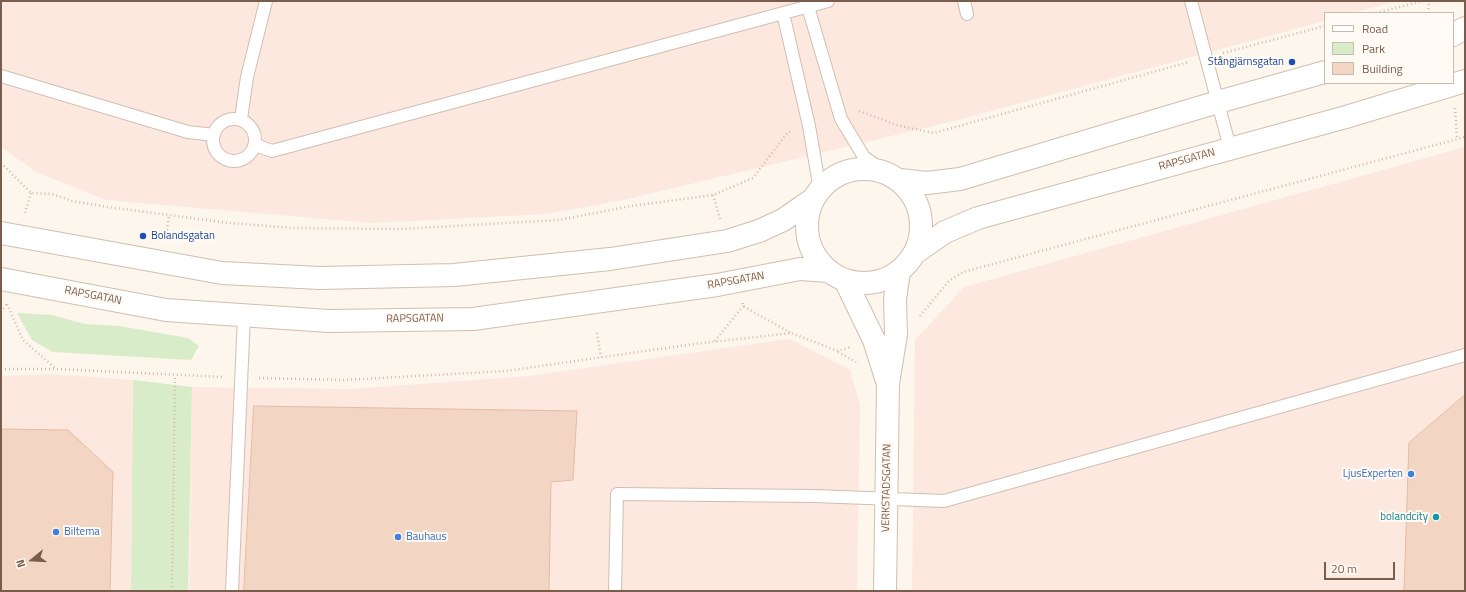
<!DOCTYPE html>
<meta charset="utf-8">
<style>
body{margin:0}
#map{position:relative;width:1466px;height:592px;overflow:hidden;background:#fdf6ec;font-family:"Titillium Web",sans-serif}
canvas{display:block}
.frame{position:absolute;inset:0;border:2px solid #7a5c4d;pointer-events:none}
.legend{position:absolute;left:1324px;top:12px;width:130px;height:72px;box-sizing:border-box;background:#fffaf3;border:1px solid #cabbb1;margin:0;padding:5px 7px;list-style:none;font-size:12px;color:#7a5c4d}
.legend li{display:flex;align-items:center;gap:8px;height:20px}
.legend b{width:20px;border:1px solid #cabbb1}
.north{position:absolute;left:12px;top:540px;width:40px;height:40px;-webkit-text-stroke:3px #fffaf3;paint-order:stroke;rotate:252deg;font-size:11px;font-weight:700;line-height:16px;text-align:center;color:#7a5c4d}
.north::after{content:'';display:block;margin:auto;width:14px;height:18px;background:#7a5c4d;clip-path:polygon(50% 0,100% 100%,50% 72%,0 100%)}
.scale{position:absolute;left:1324px;top:562px;width:71px;height:18px;box-sizing:border-box;border:2px solid #7a5c4d;border-top:0;padding-left:5px;font-size:12px;line-height:14px;white-space:nowrap;color:#7a5c4d;-webkit-text-stroke:3px #fffaf3;paint-order:stroke}
</style>
<div id="map">
<canvas width="1466" height="592"></canvas>
<div class="frame"></div>
<ul class="legend">
<li><b style="height:5px;background:#fff"></b>Road</li>
<li><b style="height:11px;background:#d8ecc9"></b>Park</li>
<li><b style="height:11px;background:#f3d5c3"></b>Building</li>
</ul>
<div class="north">N</div>
<div class="scale">20 m</div>
</div>
<script>
const ctx = document.querySelector('canvas').getContext('2d');
ctx.lineJoin = 'round';
function fill(path, color) {
  ctx.fillStyle = color;
  ctx.fill(path, 'evenodd');
}
function stroke(path, color, width, dash) {
  ctx.strokeStyle = color;
  ctx.lineWidth = width;
  ctx.lineCap = dash ? 'butt' : 'round';
  ctx.setLineDash(dash || []);
  ctx.stroke(path);
}
function write(font, color, halo, rows, align = 'center') {
  ctx.font = font + ' "Titillium Web",sans-serif';
  ctx.lineWidth = 4;
  ctx.setLineDash([]);
  ctx.textBaseline = 'middle';
  ctx.strokeStyle = halo;
  ctx.fillStyle = color;
  for (const [text, x, y, turn = 0] of rows) {
    ctx.save();
    ctx.translate(x, y);
    ctx.rotate((+turn || 0) * Math.PI / 180);
    ctx.textAlign = isNaN(turn) ? turn : align;
    if (halo) ctx.strokeText(text, 0, 0);
    ctx.fillText(text, 0, 0);
    ctx.restore();
  }
}
const commercial = new Path2D(`
 M 1,1 L 1397,1 L 1353,13 L 1325,13 L 1325,21 L 954,121 L 628,199 L 547,214 L 371,223 L 106,200 L 36,172 L 1,147 Z
 M 1465,147 L 1465,591 L 912,591 L 915,340 L 964,287 Z
 M 789,339 L 850,370 L 860,405 L 857,591 L 189,591 L 192,387 L 350,389 L 530,376 Z
 M 51,374 L 133,380 L 131,591 L 1,591 L 1,376 Z`);
const green = new Path2D(`
 M 17,313 L 52,315 L 85,324 L 119,326 L 188,338 L 199,346 L 191,360 L 53,352 L 32,340 Z
 M 133,380 L 192,387 L 188,591 L 131,591 Z`);
const building = new Path2D(`
 M 1465,395 L 1465,591 L 1404,591 L 1409,443 Z
 M 254,406 L 577,411 L 573,480 L 551,482 L 549,591 L 244,591 Z
 M 1,429 L 68,430 L 113,472 L 110,591 L 1,591 Z`);
const path = new Path2D(`
 M 1376,13 L 1422,1
 M 1428,13 L 1429,1
 M 1223,53 L 1325,26
 M 1455,108 L 1457,138
 M 859,111 L 900,126 L 934,133 L 1189,62
 M 1,163 L 31,193 L 52,194 L 72,201 L 108,207 L 229,223 L 294,228 L 401,229 L 559,220 L 631,206 L 713,195 L 753,178 L 788,132 L 793,131
 M 713,195 L 720,219
 M 25,213 L 31,193
 M 166,238 L 169,215
 M 743,303 L 743,306 L 791,333
 M 7,304 L 23,340 L 56,369
 M 1,312 L 7,304
 M 920,316 L 949,281 L 963,272 L 1465,137
 M 597,333 L 601,357
 M 715,341 L 743,306
 M 838,352 L 856,362
 M 1,369 L 56,369 L 224,377
 M 259,378 L 344,380 L 506,371 L 694,344 L 791,333 L 838,351 L 851,347
 M 172,591 L 175,376`);
const service = new Path2D(`
 M 964,1 L 967,14
 M 1191,1 L 1230,148
 M 808,7 L 841,119 L 864,157 L 883,171
 M 783,13 L 809,126 L 820,190
 M 1,76 L 188,132 L 214,135
 M213 140a21 21 0 1 1 42 0a21 21 0 1 1-42 0Z
 M 241,119 L 247,77 L 266,1
 M 255,145 L 272,151 L 828,1
 M 232,591 L 244,315
 M 615,591 L 617,494 L 815,496 L 944,501 L 1465,355`);
const minor = new Path2D(`
 M 845,280 L 874,340 L 887,381
 M 885,591 L 888,384 L 896,334 L 895,299 L 899,272`);
const tertiary = new Path2D(`
 M 1453,35 L 1465,28
 M807 226a57 57 0 1 1 114 0a57 57 0 1 1-114 0Z
 M 900,180 L 927,183 L 960,179 L 1218,102 L 1325,72
 M 1,233 L 222,273 L 320,278 L 454,275 L 610,259 L 727,241 L 759,231 L 783,220 L 812,200
 M 915,253 L 945,232 L 978,218 L 1346,117 L 1465,81
 M 1,279 L 166,310 L 329,321 L 473,319 L 717,285 L 800,269 L 829,271`);
const markers = [
 [1292,62,4,"#1a4fb4"],
 [143,236,4,"#1a4fb4"],
 [1411,474,4,"#3f7fe0"],
 [1436,517,4,"#0f9aa8"],
 [56,532,4,"#3f7fe0"],
 [398,537,4,"#3f7fe0"]
];
const transitNames = [
 ["Stångjärnsgatan",1284,62],
 ["Bolandsgatan",151,236,"left"]
];
const streetNames = [
 ["RAPSGATAN",1187,160,-15],
 ["RAPSGATAN",736,281,-10],
 ["RAPSGATAN",93,296,11],
 ["RAPSGATAN",415,319,-1],
 ["VERKSTADSGATAN",887,488,-89]
];
const shopNames = [
 ["LjusExperten",1403,474,"right"],
 ["Biltema",64,532],
 ["Bauhaus",406,537]
];
const cultureNames = [
 ["bolandcity",1428,517]
];
fill(commercial, '#fde8e0');
fill(green, '#d8ecc9');
fill(building, '#f3d5c3');
stroke(building, '#e6bba3', 1);
stroke(service, '#d1beb0', 14);
stroke(minor, '#d1beb0', 24);
stroke(tertiary, '#d1beb0', 24);
stroke(path, '#d9b8a5', 2.5, [1, 3]);
stroke(service, '#fff', 12);
stroke(minor, '#fff', 22);
stroke(tertiary, '#fff', 22);
for (const [x, y, r, color] of markers) {
  const dot = new Path2D();
  dot.arc(x, y, r, 0, 2 * Math.PI);
  ctx.fillStyle = color;
  ctx.fill(dot);
  stroke(dot, '#fffaf3', 1.5);
}
write('11px', '#164399', '#fffaf3', transitNames, 'right');
write('11px', '#7a5c4d', '#fffaf3', streetNames);
write('11px', '#366cbe', '#fffaf3', shopNames, 'left');
write('11px', '#0d838f', '#fffaf3', cultureNames, 'right');
</script>
